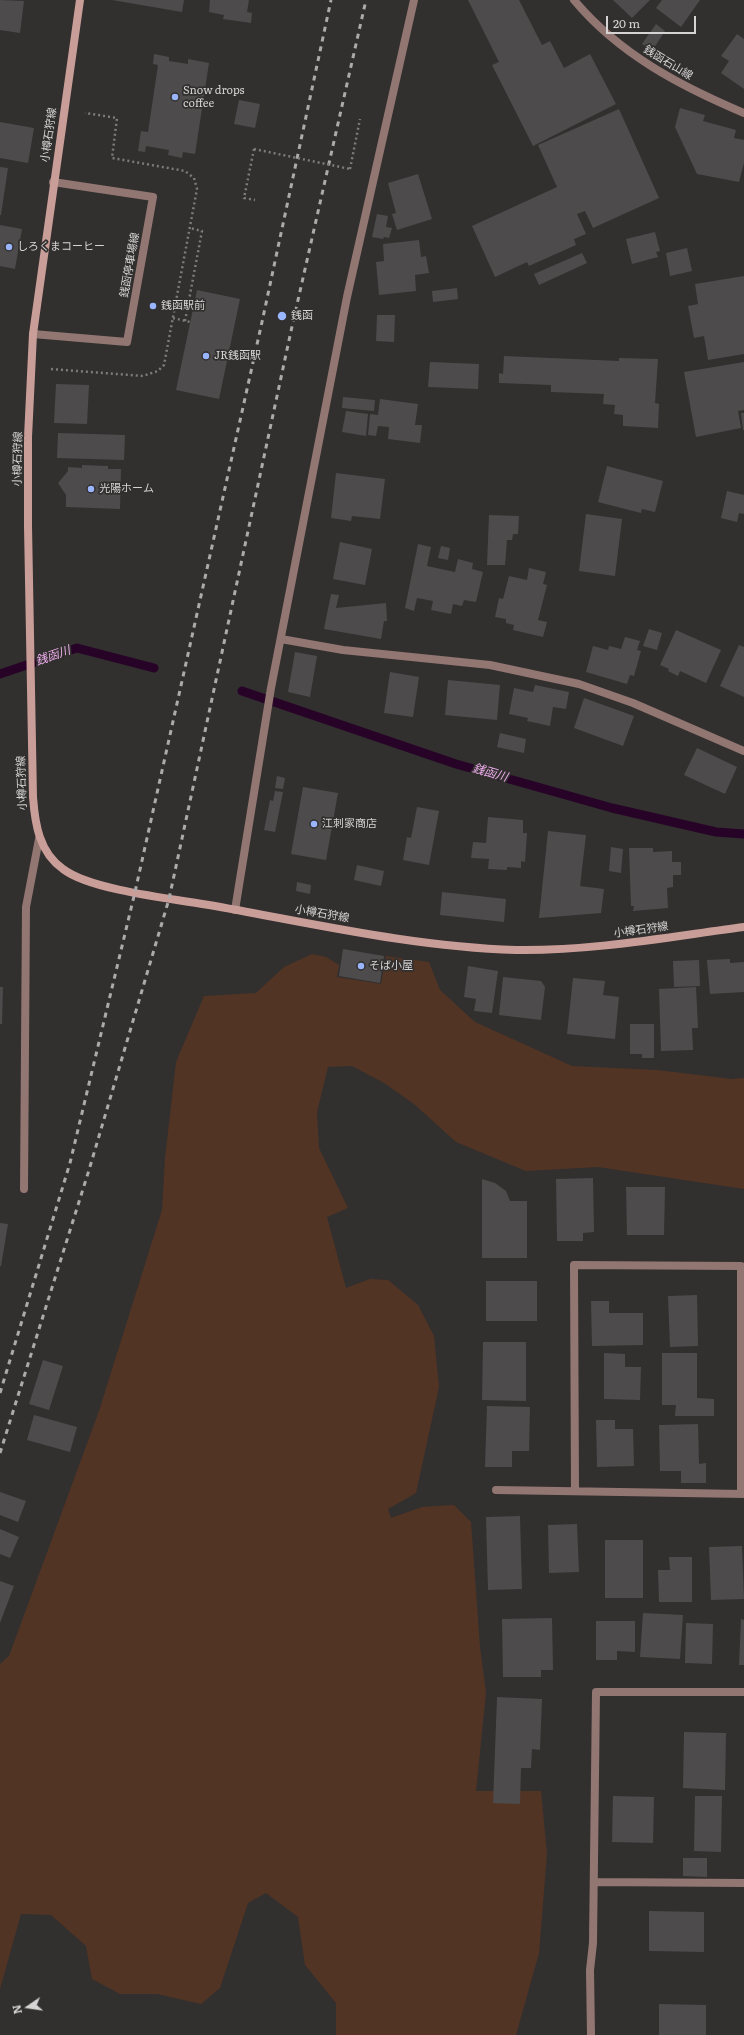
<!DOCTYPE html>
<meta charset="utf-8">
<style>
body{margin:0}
#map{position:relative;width:744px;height:2035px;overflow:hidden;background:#322f2f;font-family:Literata,serif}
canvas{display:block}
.north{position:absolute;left:8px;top:1987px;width:40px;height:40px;-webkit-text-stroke:3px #322f2f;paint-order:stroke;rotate:257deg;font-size:11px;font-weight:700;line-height:16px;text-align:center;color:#d6d3d4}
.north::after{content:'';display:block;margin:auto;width:14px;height:18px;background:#d6d3d4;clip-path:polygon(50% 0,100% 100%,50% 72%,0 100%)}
.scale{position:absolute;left:606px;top:16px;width:90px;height:18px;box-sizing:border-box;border:2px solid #d6d3d4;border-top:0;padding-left:5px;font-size:12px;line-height:14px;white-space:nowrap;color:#d6d3d4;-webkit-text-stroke:3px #322f2f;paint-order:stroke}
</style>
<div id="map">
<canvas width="744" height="2035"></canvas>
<div class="north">N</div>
<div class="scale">20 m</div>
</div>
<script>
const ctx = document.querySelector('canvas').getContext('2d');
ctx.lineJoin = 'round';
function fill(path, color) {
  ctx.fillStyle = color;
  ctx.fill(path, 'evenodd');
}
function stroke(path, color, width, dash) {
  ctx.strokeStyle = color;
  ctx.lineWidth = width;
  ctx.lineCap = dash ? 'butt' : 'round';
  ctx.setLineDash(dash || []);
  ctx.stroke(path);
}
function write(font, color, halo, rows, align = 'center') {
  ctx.font = font + ' Literata,"Noto Sans JP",serif';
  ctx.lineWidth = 3.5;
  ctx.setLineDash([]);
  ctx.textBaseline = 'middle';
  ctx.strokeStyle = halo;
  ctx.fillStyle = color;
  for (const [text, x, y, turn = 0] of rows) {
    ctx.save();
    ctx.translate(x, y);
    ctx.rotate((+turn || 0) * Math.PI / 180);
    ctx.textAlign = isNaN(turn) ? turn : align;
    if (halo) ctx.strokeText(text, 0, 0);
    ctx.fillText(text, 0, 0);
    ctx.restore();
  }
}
const green = new Path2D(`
 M 312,954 L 326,957 L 339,965 L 337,977 L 381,984 L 386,956 L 429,962 L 440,990 L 475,1022 L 572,1066 L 657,1070 L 732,1079 L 744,1078 L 744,1189 L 598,1167 L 526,1171 L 456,1142 L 414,1104 L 384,1083 L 352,1066 L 328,1067 L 317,1112 L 319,1148 L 348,1208 L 327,1217 L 346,1288 L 370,1279 L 388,1280 L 418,1305 L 434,1336 L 439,1387 L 416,1493 L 388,1509 L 391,1518 L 422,1507 L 454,1505 L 471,1522 L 480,1647 L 486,1693 L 476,1791 L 541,1791 L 547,1854 L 539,1953 L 516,2035 L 336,2035 L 336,2003 L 305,1965 L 298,1917 L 266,1893 L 248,1903 L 220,1988 L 201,2004 L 157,1994 L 120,1994 L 92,1979 L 86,1946 L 51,1915 L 21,1914 L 0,1989 L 0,1664 L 9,1656 L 99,1411 L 162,1210 L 165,1158 L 176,1062 L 204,996 L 256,993 L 284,967 Z`);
const stream = new Path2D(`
 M 0,674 L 77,648 L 154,668
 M 242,691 L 456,764 L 612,808 L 716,832 L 744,834`);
const building = new Path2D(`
 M 0,0 L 24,1 L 20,33 L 0,30 Z
 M 112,0 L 184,0 L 182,12 Z
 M 210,0 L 249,0 L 247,12 L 252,13 L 251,23 L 223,19 L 224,15 L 209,12 Z
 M 468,0 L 519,0 L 542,45 L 550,41 L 564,68 L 590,54 L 616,104 L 533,146 L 492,65 L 499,62 Z
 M 613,0 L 650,0 L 632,18 Z
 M 662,0 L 700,0 L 681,27 L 656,8 Z
 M 656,24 L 665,31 L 652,51 L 642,44 Z
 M 737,34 L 744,39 L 744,89 L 721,73 L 729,61 L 721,56 Z
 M 154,54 L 169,57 L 169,61 L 188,64 L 188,59 L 209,63 L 195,154 L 183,152 L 182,158 L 168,155 L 169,150 L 146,146 L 145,152 L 138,151 L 141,131 L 148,132 L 158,65 L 153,64 Z
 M 239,100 L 260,104 L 255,128 L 234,124 Z
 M 680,108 L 705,115 L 703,121 L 736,130 L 734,138 L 744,140 L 744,163 L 739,182 L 697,174 L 675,127 Z
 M 619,109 L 659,198 L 593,228 L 585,211 L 577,214 L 586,234 L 574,239 L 576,245 L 529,266 L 527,262 L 495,277 L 472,226 L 557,187 L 538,145 Z
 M 0,122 L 34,128 L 28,163 L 0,158 Z
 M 0,167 L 8,168 L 1,215 L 0,215 Z
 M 418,174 L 432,219 L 397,230 L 392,214 L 396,213 L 388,183 Z
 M 377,214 L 388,216 L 386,227 L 392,228 L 389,238 L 384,237 L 383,239 L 372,237 Z
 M 0,225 L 22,229 L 15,269 L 0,266 Z
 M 655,232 L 660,251 L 656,252 L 658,257 L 632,264 L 626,239 Z
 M 419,240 L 421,257 L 426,256 L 429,273 L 415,275 L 416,291 L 379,295 L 376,262 L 384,261 L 383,244 Z
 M 687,248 L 692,271 L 670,276 L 666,253 Z
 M 582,253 L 587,263 L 539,285 L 534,274 Z
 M 744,276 L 744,354 L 708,360 L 704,336 L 694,338 L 688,306 L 698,304 L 695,284 Z
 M 457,288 L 458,299 L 433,302 L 432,291 Z
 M 197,290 L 240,299 L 219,399 L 176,390 Z
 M 377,315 L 395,315 L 394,342 L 376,341 Z
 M 504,356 L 619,361 L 619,358 L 658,359 L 655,403 L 659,404 L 658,428 L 623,426 L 623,415 L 614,414 L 615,405 L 603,404 L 604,394 L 551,392 L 551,385 L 499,383 L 499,373 L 503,374 Z
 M 430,362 L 479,364 L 478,389 L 428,387 Z
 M 744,362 L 744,410 L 738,411 L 741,428 L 696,437 L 684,372 Z
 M 56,384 L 89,385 L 87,424 L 54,423 Z
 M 343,397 L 375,400 L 374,411 L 342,408 Z
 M 380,399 L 418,404 L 415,425 L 422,425 L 420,443 L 388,439 L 389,427 L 378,426 L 376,436 L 368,435 L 370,414 L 378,415 Z
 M 346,411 L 368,414 L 366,436 L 342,432 Z
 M 741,413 L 744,413 L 744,430 L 743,430 Z
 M 58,433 L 125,435 L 124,460 L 57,458 Z
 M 82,465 L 108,466 L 108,469 L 121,469 L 120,509 L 66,507 L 66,495 L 58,483 L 68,471 L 68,467 L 82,468 Z
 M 607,466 L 663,481 L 655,512 L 642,509 L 641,513 L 598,502 Z
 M 336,473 L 385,479 L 380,519 L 352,516 L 351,521 L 331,518 Z
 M 727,491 L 744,495 L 744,514 L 739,513 L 737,522 L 721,518 Z
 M 586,514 L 622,519 L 615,576 L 579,571 Z
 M 489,515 L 519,516 L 518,534 L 513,534 L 512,540 L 507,540 L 505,565 L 487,565 Z
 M 340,542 L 372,549 L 365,585 L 333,579 Z
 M 418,544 L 431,547 L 427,566 L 455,572 L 458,559 L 473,563 L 472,569 L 483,572 L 476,602 L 464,600 L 462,606 L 453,604 L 451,614 L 431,610 L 433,601 L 417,598 L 414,611 L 405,608 Z
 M 441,546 L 450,548 L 448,560 L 438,558 Z
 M 529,568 L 546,572 L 543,584 L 547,585 L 538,620 L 547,622 L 543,637 L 513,630 L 514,625 L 506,623 L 506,619 L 495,617 L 499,598 L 503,599 L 509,576 L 527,580 Z
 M 331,594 L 339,595 L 336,608 L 386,603 L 387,621 L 384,621 L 381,639 L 324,629 Z
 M 649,629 L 662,633 L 657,650 L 643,646 Z
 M 676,630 L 721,650 L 706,683 L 680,671 L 678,676 L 668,671 L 669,669 L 660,665 Z
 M 625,637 L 640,641 L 637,650 L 641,651 L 634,676 L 630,675 L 627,684 L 586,672 L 593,646 L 608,650 L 609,646 L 621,649 Z
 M 739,645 L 744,647 L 744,697 L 720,686 Z
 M 295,652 L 317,656 L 310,697 L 288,692 Z
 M 390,672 L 419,677 L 413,717 L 384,713 Z
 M 448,680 L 500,685 L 497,720 L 445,715 Z
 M 535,685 L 569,692 L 566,709 L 553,707 L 550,726 L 527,721 L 528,718 L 509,714 L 514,688 L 533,692 Z
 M 584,698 L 634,716 L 623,746 L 574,728 Z
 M 500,733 L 526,739 L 524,753 L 497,747 Z
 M 697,748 L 737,767 L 725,794 L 684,775 Z
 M 277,776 L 285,778 L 283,789 L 275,788 Z
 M 303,787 L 338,793 L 326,860 L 291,854 Z
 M 275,791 L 283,792 L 275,832 L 264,830 L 270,800 L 273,801 Z
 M 417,807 L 439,811 L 429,865 L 403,860 L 407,837 L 411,838 Z
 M 488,817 L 523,820 L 523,833 L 527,833 L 525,862 L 521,861 L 521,868 L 507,867 L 507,870 L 488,869 L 489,859 L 471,858 L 473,842 L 486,843 Z
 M 548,831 L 586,835 L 580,886 L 604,889 L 601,913 L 539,918 Z
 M 611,847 L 623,849 L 621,873 L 609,871 Z
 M 629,848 L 653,848 L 653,852 L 672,851 L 672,862 L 681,862 L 681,875 L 673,875 L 673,887 L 667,888 L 668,908 L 633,911 L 634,906 L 631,906 Z
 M 357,865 L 384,871 L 381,886 L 354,880 Z
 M 297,882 L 311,885 L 310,894 L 296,891 Z
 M 442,892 L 506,899 L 504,922 L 440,915 Z
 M 343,949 L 384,956 L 380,983 L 339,976 Z
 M 730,959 L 730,963 L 744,962 L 744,992 L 710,994 L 707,960 Z
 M 699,960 L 700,986 L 674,987 L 673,961 Z
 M 468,966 L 498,971 L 492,1013 L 474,1011 L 476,999 L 464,997 Z
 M 503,977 L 541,981 L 545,987 L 541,1020 L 499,1015 Z
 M 573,978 L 605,981 L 603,995 L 619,997 L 615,1039 L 567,1034 Z
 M 0,987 L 3,987 L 2,1024 L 0,1024 Z
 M 696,987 L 698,1028 L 692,1028 L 693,1050 L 661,1051 L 659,989 Z
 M 630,1024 L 654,1024 L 654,1058 L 642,1058 L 642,1054 L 630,1054 Z
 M 593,1178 L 594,1232 L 583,1233 L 583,1241 L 557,1241 L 556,1179 Z
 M 482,1179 L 495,1183 L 506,1191 L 510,1201 L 527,1201 L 527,1258 L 482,1258 Z
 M 626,1187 L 665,1187 L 664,1235 L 627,1235 Z
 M 0,1223 L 8,1224 L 1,1266 L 0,1266 Z
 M 486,1281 L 537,1281 L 537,1321 L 486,1321 Z
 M 697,1295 L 698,1346 L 670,1347 L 668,1296 Z
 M 591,1301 L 609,1301 L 609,1313 L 643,1313 L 643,1345 L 592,1346 Z
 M 483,1342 L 526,1342 L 526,1401 L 482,1400 Z
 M 604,1353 L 625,1354 L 625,1367 L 641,1367 L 640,1400 L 604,1399 Z
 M 662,1353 L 697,1353 L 697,1398 L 714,1399 L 714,1416 L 675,1416 L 676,1405 L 662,1405 Z
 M 43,1360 L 63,1366 L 49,1410 L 29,1404 Z
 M 487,1406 L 530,1407 L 529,1451 L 512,1451 L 512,1467 L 485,1467 Z
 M 34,1415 L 77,1427 L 70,1452 L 27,1440 Z
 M 596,1420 L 615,1420 L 615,1429 L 633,1429 L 634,1466 L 597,1467 Z
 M 698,1424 L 699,1464 L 706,1463 L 706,1483 L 681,1483 L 681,1471 L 660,1471 L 659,1425 Z
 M 0,1492 L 26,1501 L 18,1522 L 0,1515 Z
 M 520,1516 L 522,1589 L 488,1590 L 486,1517 Z
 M 577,1524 L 579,1572 L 549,1573 L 548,1525 Z
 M 0,1529 L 19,1537 L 10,1558 L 0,1554 Z
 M 605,1540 L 643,1540 L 643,1598 L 605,1598 Z
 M 742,1546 L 744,1599 L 711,1600 L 709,1547 Z
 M 669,1557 L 692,1557 L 692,1602 L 659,1602 L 658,1570 L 670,1570 Z
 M 0,1581 L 14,1586 L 0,1623 Z
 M 643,1613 L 683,1615 L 680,1659 L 640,1657 Z
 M 552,1618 L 553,1670 L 541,1670 L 541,1677 L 503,1677 L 502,1619 Z
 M 741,1619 L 744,1620 L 744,1665 L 739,1665 Z
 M 596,1621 L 635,1621 L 635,1652 L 617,1651 L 617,1660 L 596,1660 Z
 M 686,1623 L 713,1624 L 712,1664 L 685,1663 Z
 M 497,1697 L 542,1699 L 540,1750 L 532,1749 L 531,1768 L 521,1768 L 520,1804 L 493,1803 Z
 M 684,1732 L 726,1733 L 725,1790 L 683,1788 Z
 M 613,1796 L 654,1797 L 653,1843 L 612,1842 Z
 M 695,1796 L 722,1796 L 721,1852 L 694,1851 Z
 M 683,1858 L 707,1858 L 707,1877 L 683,1876 Z
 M 649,1911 L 704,1912 L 704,1952 L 649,1951 Z
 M 659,2004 L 706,2005 L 706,2035 L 659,2035 Z`);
const path = new Path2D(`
 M 254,149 L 244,198 L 255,200
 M 350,169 L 360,119
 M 173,318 L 190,322
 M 185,321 L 202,231 L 190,228
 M 51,369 L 143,376 L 158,371 L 164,365 L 197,189 L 194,178 L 185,171 L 112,158 L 117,118 L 85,113`);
const street = new Path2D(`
 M 574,0 C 619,54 680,86 744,113
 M 33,334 L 127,342 L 153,197 L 53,182
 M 281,639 L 343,650 L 490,665 L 579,684 L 633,703 L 744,751
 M 235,910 L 271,688 L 347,297 L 414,0
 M 24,1189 L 26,907 L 39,839
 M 496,1490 L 744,1494
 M 575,1491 L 574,1265 L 741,1266 L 741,1494
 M 594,1882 L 744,1883
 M 591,2035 L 590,1970 L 593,1943 L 596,1692 L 744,1692`);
const secondary = new Path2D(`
 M 80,0 L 33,334 L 28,437 L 28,526 L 33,797 C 35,824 39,852 63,869 C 90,890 173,899 209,905 C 311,923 413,947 516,950 C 593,951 668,937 744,927`);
const rail = new Path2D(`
 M 0,1393 L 70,1163 L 135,892 L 262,322 L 331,0
 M 0,1453 L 89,1170 L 169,899 L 291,331 L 366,0`);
const pathBridge = new Path2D(`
 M 254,149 L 350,169`);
const markers = [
 [175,97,4,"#99b5fd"],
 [9,247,4,"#99b5fd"],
 [153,306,4,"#99b5fd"],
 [282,316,5,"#99b5fd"],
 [206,356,4,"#99b5fd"],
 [91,489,4,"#99b5fd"],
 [314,824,4,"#99b5fd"],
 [361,966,4,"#99b5fd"]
];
const streetNames = [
 ["銭函石山線",668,63,31],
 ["小樽石狩線",49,135,-82],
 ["銭函停車場線",130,265,-80],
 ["小樽石狩線",18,459,-89],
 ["小樽石狩線",22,783,-92],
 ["小樽石狩線",322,914,10],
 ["小樽石狩線",641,930,-8]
];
const poiNames = [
 ["Snow drops",183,91],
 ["coffee",183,104],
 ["しろくまコーヒー",17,247],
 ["銭函駅前",161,306],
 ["銭函",291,316],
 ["JR銭函駅",214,356],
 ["光陽ホーム",99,489],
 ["江刺家商店",322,824],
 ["そば小屋",369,966]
];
const waterNames = [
 ["銭函川",53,656,-19],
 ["銭函川",490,773,16]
];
fill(green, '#523424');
stroke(stream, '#270427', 9);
fill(building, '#4e4b4c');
stroke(path, '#7e7b7b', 2.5, [2, 3]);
stroke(street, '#927672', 8);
stroke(secondary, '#ca9e98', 8);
stroke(rail, '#adaaab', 3, [5, 5]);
stroke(pathBridge, '#7e7b7b', 2.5, [2, 3]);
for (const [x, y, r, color] of markers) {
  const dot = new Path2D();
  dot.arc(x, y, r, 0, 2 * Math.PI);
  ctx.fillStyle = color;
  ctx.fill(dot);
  stroke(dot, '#322f2f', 1.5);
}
write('11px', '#d6d3d4', '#322f2f', streetNames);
write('11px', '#d6d3d4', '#322f2f', poiNames, 'left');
write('italic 12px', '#eeaeec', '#322f2f', waterNames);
</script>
